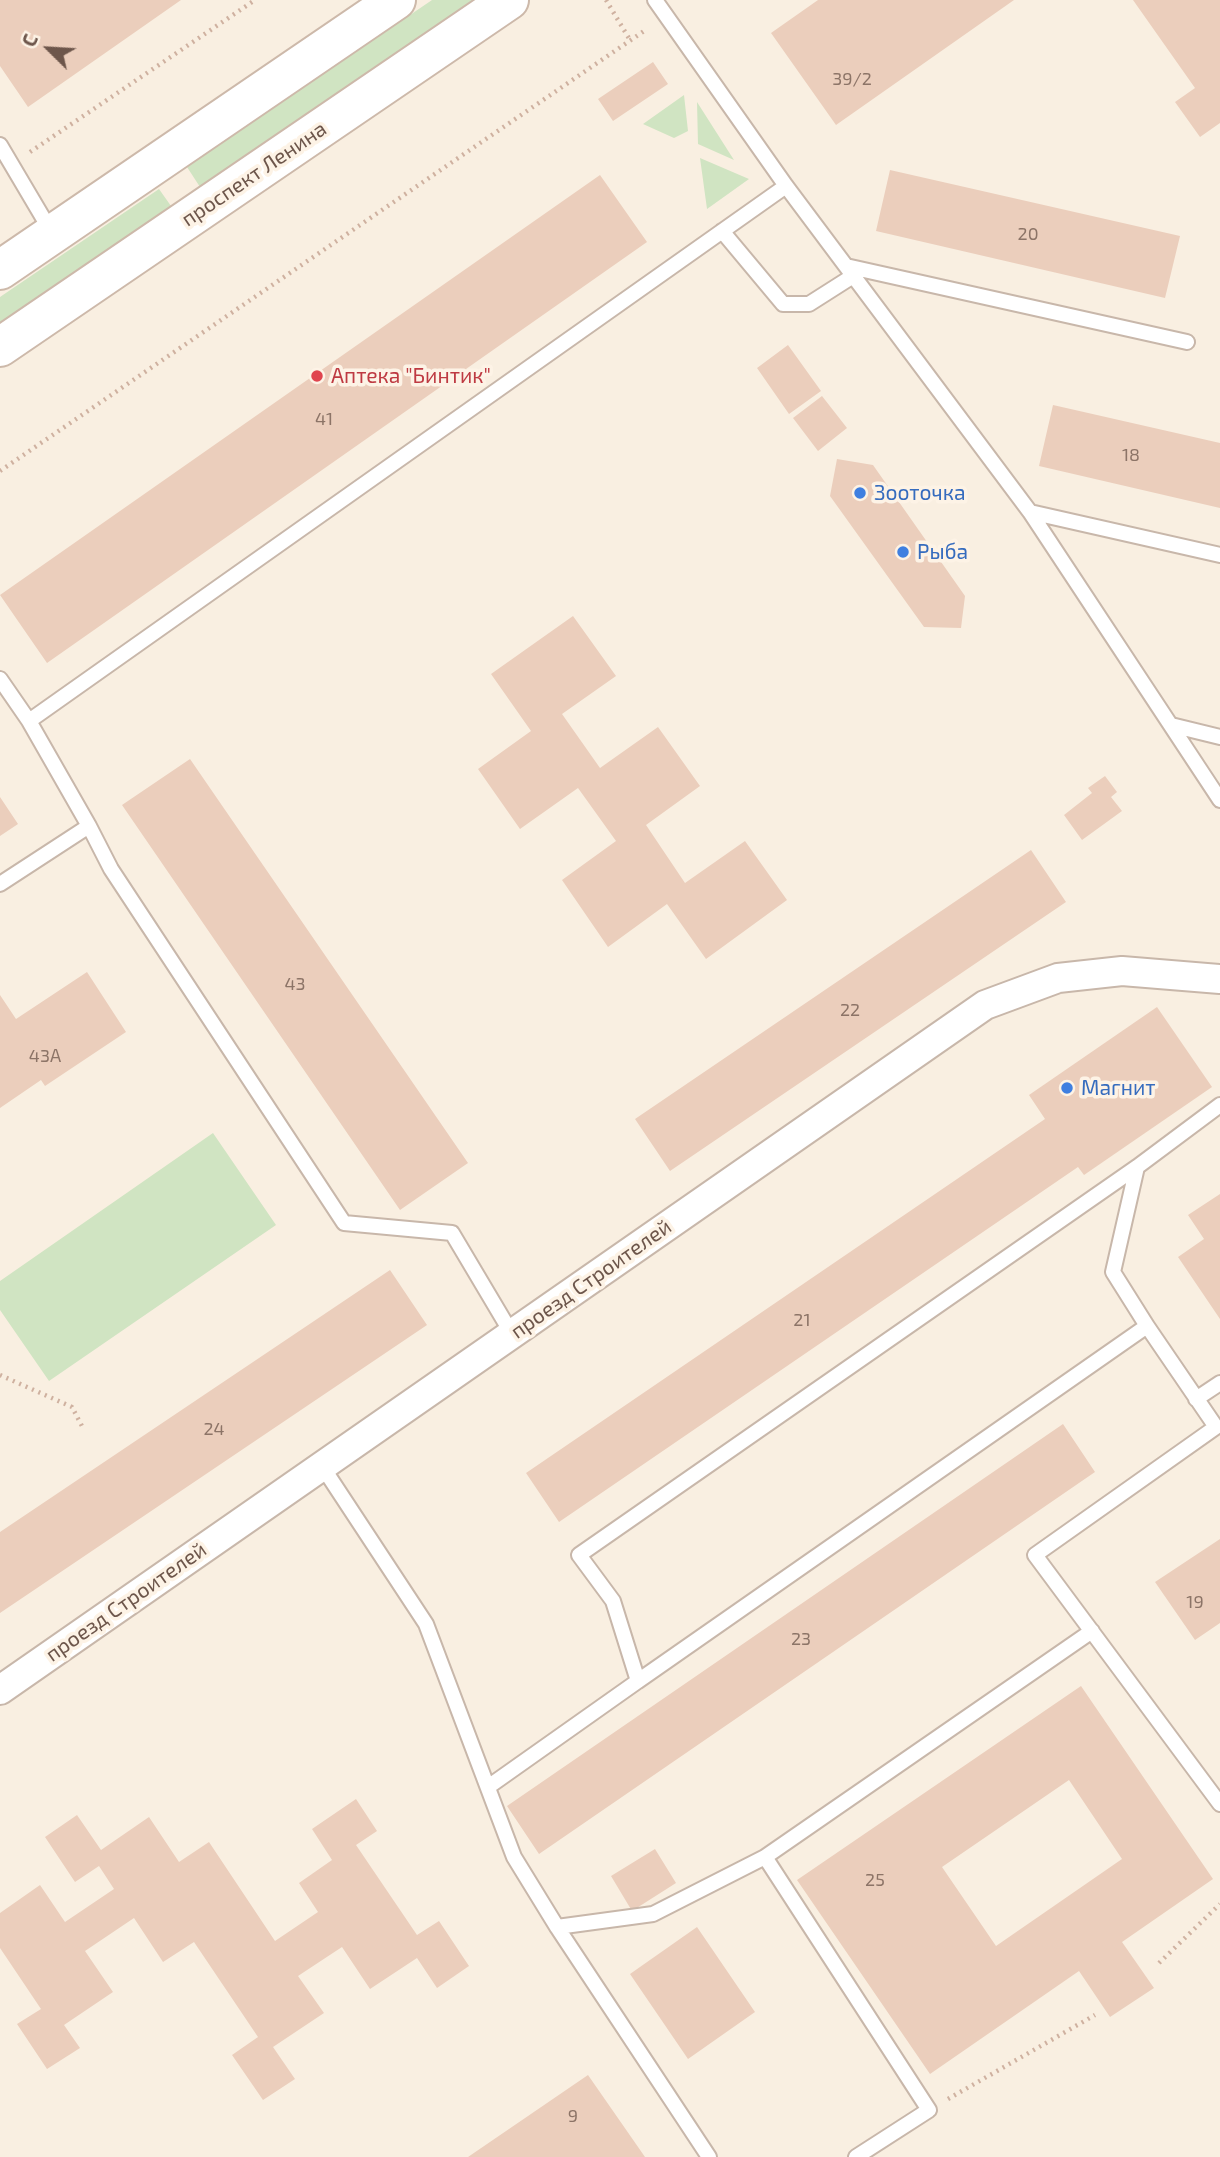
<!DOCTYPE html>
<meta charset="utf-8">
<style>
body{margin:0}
#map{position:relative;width:1220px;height:2157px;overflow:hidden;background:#f9efe1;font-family:"Exo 2",sans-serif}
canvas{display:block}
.north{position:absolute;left:14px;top:14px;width:70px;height:70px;-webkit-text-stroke:5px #fdf3e6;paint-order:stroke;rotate:294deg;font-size:19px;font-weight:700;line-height:28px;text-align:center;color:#6d564b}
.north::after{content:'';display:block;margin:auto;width:24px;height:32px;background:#6d564b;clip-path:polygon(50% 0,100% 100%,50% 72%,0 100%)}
</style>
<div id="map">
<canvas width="1220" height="2157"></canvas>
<div class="north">С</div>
</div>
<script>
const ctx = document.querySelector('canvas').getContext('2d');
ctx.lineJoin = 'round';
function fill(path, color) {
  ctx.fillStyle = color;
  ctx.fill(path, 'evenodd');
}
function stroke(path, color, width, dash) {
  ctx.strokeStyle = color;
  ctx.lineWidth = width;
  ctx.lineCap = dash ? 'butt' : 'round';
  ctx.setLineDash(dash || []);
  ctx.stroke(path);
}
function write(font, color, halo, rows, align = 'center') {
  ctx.font = font + ' "Exo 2",sans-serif';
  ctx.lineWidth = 7;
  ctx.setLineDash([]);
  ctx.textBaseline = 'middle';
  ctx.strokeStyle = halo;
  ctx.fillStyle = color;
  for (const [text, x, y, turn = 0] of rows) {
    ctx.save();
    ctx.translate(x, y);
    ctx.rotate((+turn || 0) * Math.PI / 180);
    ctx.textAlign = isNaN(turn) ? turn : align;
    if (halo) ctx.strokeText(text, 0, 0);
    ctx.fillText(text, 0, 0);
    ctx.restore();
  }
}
const green = new Path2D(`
 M 432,0 L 474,0 L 200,187 L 187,167 Z
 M 684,95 L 688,131 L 674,138 L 643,124 Z
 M 697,102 L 734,160 L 698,144 Z
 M 700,158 L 749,179 L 707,209 Z
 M 159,189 L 171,206 L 0,323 L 0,297 Z
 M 213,1133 L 276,1225 L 49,1381 L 0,1310 L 0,1281 Z`);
const building = new Path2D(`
 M 0,0 L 181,0 L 28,107 L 0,66 Z
 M 818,0 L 1014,0 L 836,125 L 771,33 Z
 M 1133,0 L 1220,0 L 1220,123 L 1200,137 L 1175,102 L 1195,88 Z
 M 653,62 L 668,84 L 613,121 L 598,99 Z
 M 890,170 L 1180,236 L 1165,298 L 876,231 Z
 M 600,175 L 647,242 L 47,663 L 0,595 Z
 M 788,345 L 821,391 L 789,414 L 757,368 Z
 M 822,396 L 847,428 L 818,451 L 793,418 Z
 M 1053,405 L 1220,443 L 1220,508 L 1039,466 Z
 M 837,459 L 873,465 L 965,596 L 961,628 L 924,627 L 830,496 Z
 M 573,616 L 616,676 L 562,714 L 600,768 L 658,727 L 700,786 L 646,825 L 685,883 L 745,841 L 787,900 L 706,959 L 667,904 L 608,947 L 562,880 L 616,841 L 578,788 L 520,829 L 478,769 L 531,731 L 491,674 Z
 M 190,759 L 468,1163 L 400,1210 L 122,805 Z
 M 1105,776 L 1117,792 L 1111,797 L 1122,811 L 1082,840 L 1064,815 L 1092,793 L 1088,788 Z
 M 0,797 L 18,824 L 0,836 Z
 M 1031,850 L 1066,902 L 670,1171 L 635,1119 Z
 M 87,972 L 126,1032 L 45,1086 L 41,1080 L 0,1108 L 0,995 L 16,1019 Z
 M 1157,1007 L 1212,1087 L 1084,1175 L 1078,1167 L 559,1522 L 526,1473 L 1045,1119 L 1029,1095 Z
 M 1220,1194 L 1220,1319 L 1178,1257 L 1204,1239 L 1188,1215 Z
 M 390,1270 L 427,1325 L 0,1613 L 0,1532 Z
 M 1063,1424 L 1095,1472 L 539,1854 L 507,1806 Z
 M 1220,1539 L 1220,1623 L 1195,1640 L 1155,1582 Z
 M 1081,1686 L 1213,1879 L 1122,1942 L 1154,1988 L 1110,2017 L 1079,1971 L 930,2074 L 797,1880 ZM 1069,1780 L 1122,1859 L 996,1946 L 942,1867 Z
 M 356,1799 L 377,1831 L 356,1845 L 417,1935 L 439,1921 L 469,1966 L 437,1988 L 417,1958 L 370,1989 L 342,1947 L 298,1976 L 324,2013 L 273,2047 L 295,2079 L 263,2100 L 232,2055 L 258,2037 L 194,1942 L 163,1962 L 134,1918 L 85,1951 L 113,1992 L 64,2025 L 80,2048 L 47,2069 L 17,2024 L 41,2009 L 0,1948 L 0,1913 L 40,1885 L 65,1922 L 114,1889 L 99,1866 L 75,1882 L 45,1837 L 77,1815 L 101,1850 L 149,1817 L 179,1862 L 209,1842 L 275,1941 L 318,1912 L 299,1883 L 332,1860 L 312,1829 Z
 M 655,1849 L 676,1883 L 632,1911 L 611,1876 Z
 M 697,1927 L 755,2012 L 688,2059 L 630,1974 Z
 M 588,2075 L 645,2157 L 468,2157 Z`);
const path = new Path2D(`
 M 606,0 L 630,40
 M 30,152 L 255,0
 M 0,471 L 647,29
 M 0,1375 L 72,1407 L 84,1430
 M 1159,1963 L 1220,1904
 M 948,2099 L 1095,2015`);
const service = new Path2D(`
 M 655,0 L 786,186 L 1030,512 L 1220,800
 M 0,145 L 52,233
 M 722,231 L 783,304 L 809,304 L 853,276
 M 846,266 L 1187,342
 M 1030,512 L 1220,555
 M 0,679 L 29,721 L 89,826 L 0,884
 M 29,721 L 786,186
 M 1171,725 L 1220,737
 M 89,826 L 111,869 L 344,1223 L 452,1233 L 512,1334
 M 1220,1105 L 1137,1167 L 579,1555 L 613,1601 L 638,1681 L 1147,1326 L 1216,1427 L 1035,1555 L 1220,1804
 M 1137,1167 L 1113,1272 L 1147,1326
 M 1196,1399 L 1220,1383
 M 322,1466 L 426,1624 L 514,1857 L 557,1927 L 709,2157
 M 488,1787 L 638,1681
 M 765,1857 L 1092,1631
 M 557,1927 L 653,1914 L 765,1857 L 929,2110 L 856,2157`);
const minor = new Path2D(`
 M 0,1690 L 985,1005 L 1058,978 L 1122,971 L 1220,979`);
const secondary = new Path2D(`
 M 0,270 L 396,0
 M 0,347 L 509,0`);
const markers = [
 [317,376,7,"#e0444e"],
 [860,493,7,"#3f7fe0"],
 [903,552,7,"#3f7fe0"],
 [1067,1088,7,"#3f7fe0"]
];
const numberNames = [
 ["39/2",852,79],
 ["20",1028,234],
 ["41",324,419],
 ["18",1131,455],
 ["43",295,984],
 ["22",850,1010],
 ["43А",45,1056],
 ["21",802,1320],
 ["24",214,1429],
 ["19",1195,1602],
 ["23",801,1639],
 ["25",875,1880],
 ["9",573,2116]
];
const streetNames = [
 ["проспект Ленина",254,174,-34],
 ["проезд Строителей",591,1279,-35],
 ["проезд Строителей",126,1602,-35]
];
const healthNames = [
 ["Аптека \"Бинтик\"",331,376]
];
const shopNames = [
 ["Зооточка",874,493],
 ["Рыба",917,552],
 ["Магнит",1081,1088]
];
fill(green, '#d0e4c2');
fill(building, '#ebcebc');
stroke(service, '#c8b7aa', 18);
stroke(minor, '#c8b7aa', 32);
stroke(secondary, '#cdb9aa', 42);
stroke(path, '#cfb1a0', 4.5, [2, 5]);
stroke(service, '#fff', 14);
stroke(minor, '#fff', 28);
stroke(secondary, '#fff', 38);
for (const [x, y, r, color] of markers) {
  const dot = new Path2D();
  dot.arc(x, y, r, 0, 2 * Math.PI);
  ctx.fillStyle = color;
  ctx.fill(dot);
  stroke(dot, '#fdf3e6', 2.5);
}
write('18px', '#8c7467', null, numberNames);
write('21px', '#6d564b', '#fdf3e6', streetNames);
write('21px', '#be3a42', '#fdf3e6', healthNames, 'left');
write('21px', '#366cbe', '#fdf3e6', shopNames, 'left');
</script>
